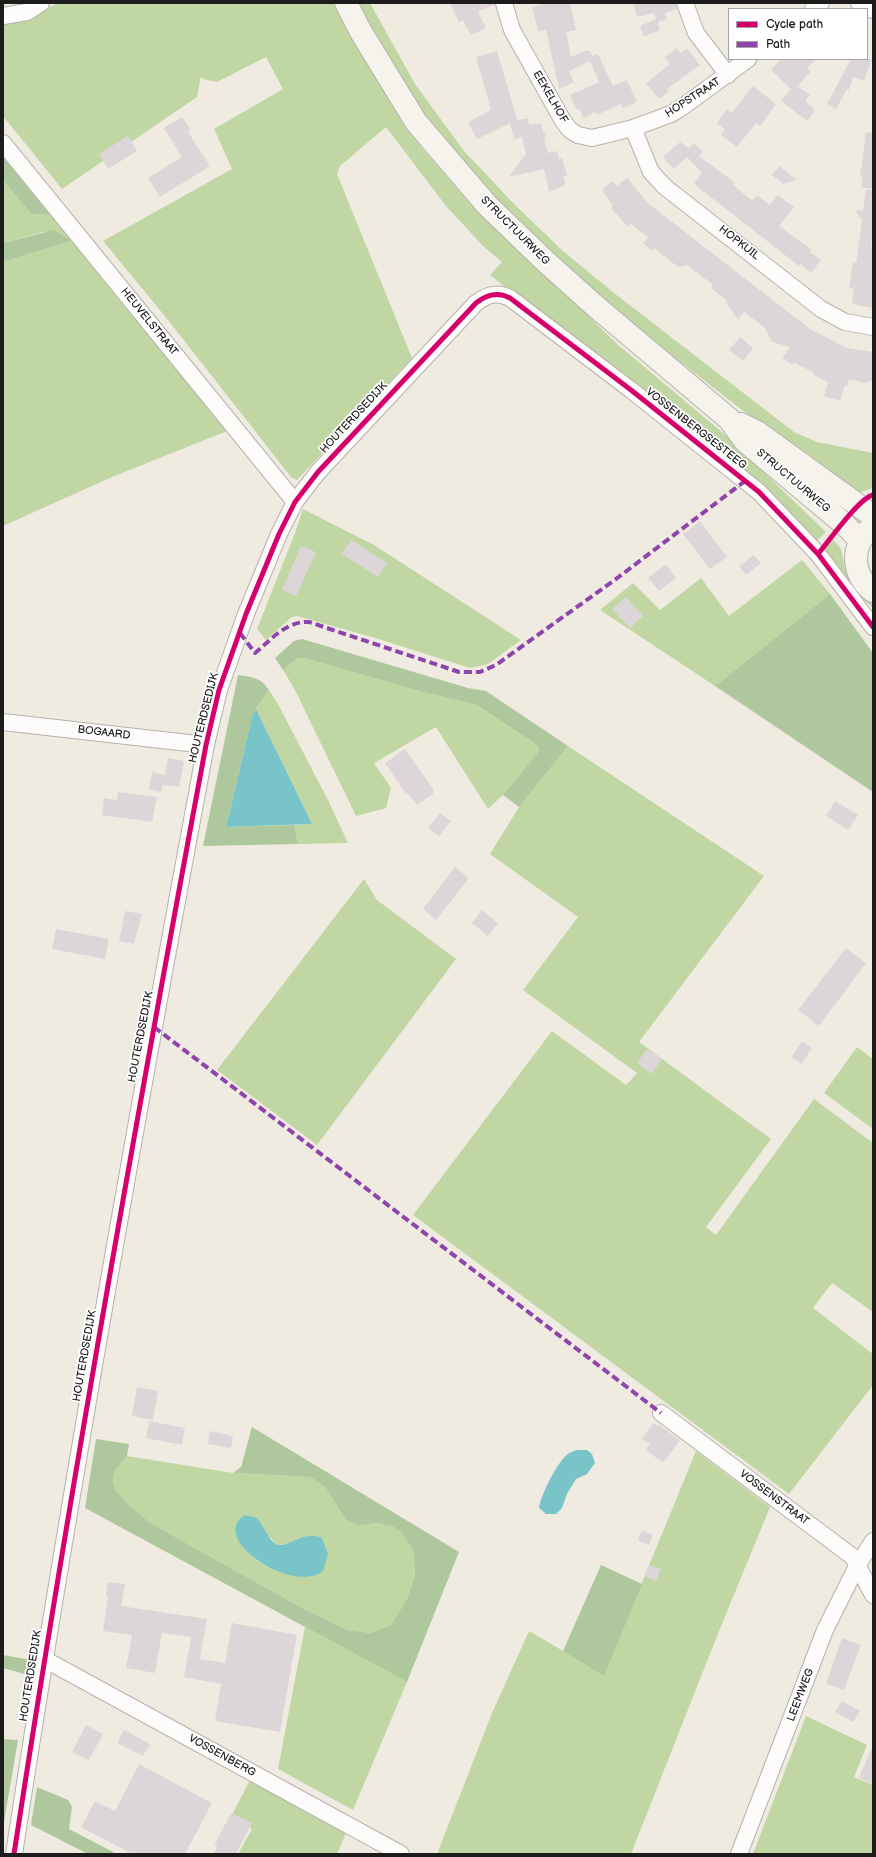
<!DOCTYPE html>
<style>
body{margin:0}
#map{position:relative;width:876px;height:1857px;overflow:hidden;background:#f0ebe1;font-family:"Balsamiq Sans",sans-serif}
canvas{display:block}
.frame{position:absolute;inset:0;border:4px solid #1c1c1c;pointer-events:none}
.legend{position:absolute;left:728px;top:8px;width:140px;height:52px;box-sizing:border-box;background:#fff;border:1px solid #a4a4a4;margin:0;padding:5px 7px;list-style:none;font-size:12px;color:#1c1c1c}
.legend li{display:flex;align-items:center;gap:8px;height:20px}
.legend b{width:20px;border:1px solid #a4a4a4}
</style>
<div id="map">
<canvas width="876" height="1857"></canvas>
<div class="frame"></div>
<ul class="legend">
<li><b style="height:5px;background:#d6006c"></b>Cycle path</li>
<li><b style="height:5px;background:#8e44ad"></b>Path</li>
</ul>
</div>
<script>
const ctx = document.querySelector('canvas').getContext('2d');
ctx.lineJoin = 'round';
function fill(path, color) {
  ctx.fillStyle = color;
  ctx.fill(path, 'evenodd');
}
function stroke(path, color, width, dash) {
  ctx.strokeStyle = color;
  ctx.lineWidth = width;
  ctx.lineCap = dash ? 'butt' : 'round';
  ctx.setLineDash(dash || []);
  ctx.stroke(path);
}
function write(font, color, halo, rows, align = 'center') {
  ctx.font = font + ' "Balsamiq Sans",sans-serif';
  ctx.lineWidth = 3.5;
  ctx.setLineDash([]);
  ctx.textBaseline = 'middle';
  ctx.strokeStyle = halo;
  ctx.fillStyle = color;
  for (const [text, x, y, turn = 0] of rows) {
    ctx.save();
    ctx.translate(x, y);
    ctx.rotate((+turn || 0) * Math.PI / 180);
    ctx.textAlign = isNaN(turn) ? turn : align;
    if (halo) ctx.strokeText(text, 0, 0);
    ctx.fillText(text, 0, 0);
    ctx.restore();
  }
}
const green = new Path2D(`
 M 58,3 L 337,3 L 371,65 L 421,147 L 470,203 L 553,281 L 617,344 L 723,433 L 826,532 L 815,543 L 730,463 L 490,275 L 502,262 L 484,247 L 446,206 L 386,127 L 340,166 L 337,174 L 412,358 L 297,480 L 291,477 L 168,320 L 103,241 L 232,169 L 214,129 L 283,89 L 266,57 L 217,82 L 203,79 L 201,76 L 197,97 L 62,189 L 3,116 L 3,23 L 23,20 Z
 M 357,3 L 370,3 L 415,84 L 464,151 L 516,206 L 563,251 L 614,293 L 794,432 L 817,442 L 873,453 L 873,488 L 861,492 L 855,498 L 642,332 L 565,269 L 456,158 L 405,90 Z
 M 3,180 L 31,214 L 55,215 L 227,431 L 112,477 L 3,526 L 3,262 L 71,241 L 43,232 L 3,243 Z
 M 303,509 L 374,545 L 521,640 L 488,664 L 470,668 L 375,638 L 297,616 L 292,617 L 266,640 L 257,629 L 295,533 Z
 M 833,539 L 841,549 L 845,569 L 858,594 L 873,603 L 873,608 L 858,594 L 823,550 Z
 M 802,560 L 830,594 L 715,686 L 600,610 L 633,583 L 660,610 L 701,578 L 729,616 Z
 M 298,658 L 305,658 L 419,691 L 477,705 L 534,743 L 539,748 L 539,751 L 503,795 L 488,809 L 436,727 L 374,763 L 391,788 L 386,808 L 356,816 L 294,688 L 283,670 Z
 M 269,690 L 278,704 L 329,802 L 348,843 L 298,844 L 294,825 L 312,824 L 256,709 Z
 M 568,746 L 764,876 L 639,1042 L 771,1139 L 706,1227 L 716,1235 L 814,1099 L 873,1143 L 873,1312 L 832,1283 L 813,1308 L 873,1354 L 873,1385 L 789,1494 L 413,1215 L 552,1031 L 626,1085 L 637,1073 L 523,990 L 578,917 L 490,854 L 519,807 Z
 M 364,879 L 377,900 L 456,959 L 317,1145 L 217,1070 Z
 M 857,1047 L 873,1059 L 873,1129 L 824,1093 Z
 M 696,1451 L 770,1507 L 715,1641 L 631,1854 L 437,1854 L 492,1713 L 529,1631 L 604,1675 Z
 M 127,1456 L 233,1473 L 310,1477 L 325,1487 L 346,1520 L 358,1526 L 376,1523 L 392,1526 L 404,1534 L 413,1550 L 415,1574 L 407,1599 L 391,1625 L 371,1633 L 347,1630 L 304,1609 L 152,1524 L 128,1504 L 116,1491 L 113,1481 L 115,1469 ZM 236,1529 L 271,1538 L 276,1544 L 280,1545 L 291,1543 L 300,1537 L 294,1576 C 268,1569 243,1558 236,1529 Z
 M 305,1627 L 407,1682 L 353,1810 L 278,1769 Z
 M 806,1716 L 867,1745 L 854,1777 L 873,1785 L 873,1854 L 753,1854 Z
 M 251,1778 L 347,1831 L 337,1854 L 238,1854 L 252,1829 L 231,1817 Z`);
const forest = new Path2D(`
 M 3,151 L 55,215 L 31,214 L 3,180 Z
 M 54,230 L 71,241 L 3,262 L 3,243 Z
 M 830,594 L 873,653 L 873,792 L 715,686 Z
 M 302,639 L 468,688 L 486,691 L 568,746 L 519,807 L 503,795 L 539,751 L 539,748 L 534,743 L 477,705 L 419,691 L 305,658 L 298,658 L 283,670 L 275,658 L 294,641 Z
 M 238,675 C 251,677 261,677 269,690 L 253,713 L 226,827 L 294,825 L 298,844 L 203,846 Z
 M 252,1427 L 459,1552 L 407,1682 L 85,1508 L 96,1439 L 129,1444 L 127,1456 L 115,1470 L 113,1481 L 116,1491 L 128,1504 L 152,1524 L 304,1609 L 347,1630 L 371,1633 L 391,1625 L 407,1599 L 415,1574 L 413,1550 L 403,1534 L 392,1526 L 376,1523 L 358,1526 L 346,1520 L 325,1487 L 310,1477 L 233,1473 L 241,1467 Z
 M 601,1565 L 642,1584 L 604,1676 L 563,1651 Z
 M 3,1655 L 31,1660 L 28,1675 L 3,1668 Z
 M 3,1739 L 18,1740 L 3,1828 Z
 M 37,1787 L 68,1800 L 72,1807 L 69,1829 L 117,1854 L 88,1854 L 31,1825 Z`);
const water = new Path2D(`
 M 256,709 L 312,824 L 226,827 L 253,713 Z
 M 577,1450 L 587,1450 L 592,1454 L 595,1463 L 587,1474 L 576,1479 L 567,1494 L 562,1508 L 556,1514 L 546,1514 L 539,1508 C 541,1495 557,1462 568,1454 C 570,1452 574,1451 577,1450 Z
 M 245,1515 L 257,1518 C 263,1525 268,1539 276,1544 C 286,1550 303,1529 322,1538 L 328,1554 L 323,1571 C 292,1595 207,1538 245,1515 Z`);
const building = new Path2D(`
 M 450,3 L 495,3 L 495,4 L 478,12 L 486,28 L 471,35 L 463,20 L 459,22 Z
 M 541,3 L 570,3 L 576,30 L 566,32 L 571,57 L 585,51 L 590,51 L 592,56 L 598,54 L 613,86 L 627,80 L 637,102 L 623,108 L 621,104 L 597,115 L 596,112 L 583,118 L 580,109 L 577,110 L 570,95 L 599,82 L 590,61 L 569,71 L 574,82 L 559,89 L 546,30 L 538,31 L 532,7 L 541,4 Z
 M 633,3 L 676,3 L 677,9 L 665,13 L 667,20 L 658,22 L 660,30 L 644,37 L 640,26 L 656,19 L 654,13 L 637,17 Z
 M 677,48 L 681,53 L 687,48 L 700,65 L 667,89 L 669,91 L 659,99 L 646,83 L 670,64 L 665,57 Z
 M 497,51 L 517,119 L 513,121 L 528,118 L 529,125 L 541,123 L 543,132 L 547,134 L 544,138 L 548,153 L 557,151 L 559,159 L 562,158 L 567,176 L 563,177 L 566,185 L 549,192 L 544,169 L 509,177 L 526,154 L 522,137 L 514,139 L 510,123 L 477,139 L 468,122 L 491,110 L 476,57 Z
 M 781,59 L 816,59 L 807,68 L 811,71 L 798,86 L 810,95 L 805,101 L 815,110 L 807,121 L 781,101 L 791,89 L 771,70 Z
 M 851,59 L 872,59 L 864,81 L 853,77 L 849,90 L 847,89 L 836,109 L 827,104 Z
 M 753,86 L 776,104 L 760,126 L 756,123 L 737,147 L 721,135 L 725,130 L 717,123 L 727,109 L 732,113 Z
 M 182,117 L 191,130 L 188,132 L 210,166 L 160,197 L 148,178 L 182,157 L 164,128 Z
 M 866,132 L 873,133 L 873,189 L 861,187 L 863,174 L 860,178 Z
 M 128,136 L 137,151 L 108,169 L 99,154 Z
 M 680,142 L 689,148 L 694,143 L 703,152 L 699,156 L 734,182 L 732,184 L 750,199 L 753,200 L 757,195 L 770,205 L 778,195 L 794,207 L 779,226 L 812,250 L 810,252 L 821,260 L 811,273 L 800,264 L 799,266 L 694,184 L 702,173 L 687,157 L 674,169 L 663,157 Z
 M 779,166 L 797,180 L 783,184 L 772,175 Z
 M 627,178 L 649,204 L 810,329 L 847,348 L 873,352 L 873,380 L 865,383 L 849,379 L 847,386 L 845,385 L 840,401 L 824,396 L 828,382 L 814,375 L 813,372 L 794,363 L 793,365 L 782,358 L 790,347 L 772,342 L 764,327 L 744,312 L 738,320 L 726,302 L 727,301 L 711,288 L 713,285 L 687,265 L 678,267 L 654,248 L 652,251 L 643,243 L 648,237 L 630,223 L 628,227 L 611,208 L 613,206 L 602,190 L 612,181 L 617,186 Z
 M 866,190 L 873,190 L 873,230 L 871,246 L 873,246 L 873,308 L 852,304 L 854,289 L 849,288 L 853,262 L 856,263 L 862,220 L 855,210 L 863,211 Z
 M 740,337 L 753,348 L 743,361 L 729,350 Z
 M 700,521 L 727,557 L 710,569 L 683,534 Z
 M 351,540 L 387,563 L 378,577 L 342,554 Z
 M 301,546 L 316,552 L 296,596 L 282,590 Z
 M 754,555 L 761,563 L 746,575 L 739,566 Z
 M 666,564 L 676,578 L 659,591 L 648,578 Z
 M 626,597 L 643,616 L 630,628 L 612,609 Z
 M 405,749 L 433,789 L 433,794 L 417,805 L 408,793 L 406,794 L 385,763 Z
 M 168,758 L 184,761 L 179,787 L 163,785 L 161,792 L 149,789 L 152,772 L 165,775 Z
 M 118,792 L 157,797 L 152,822 L 102,815 L 104,798 L 117,800 Z
 M 835,801 L 858,815 L 848,830 L 826,816 Z
 M 440,813 L 451,821 L 439,836 L 428,828 Z
 M 455,867 L 469,878 L 436,920 L 423,909 Z
 M 482,910 L 498,923 L 488,936 L 472,923 Z
 M 125,911 L 142,914 L 134,944 L 119,941 Z
 M 56,929 L 109,939 L 105,959 L 52,949 Z
 M 846,948 L 866,963 L 819,1026 L 798,1010 Z
 M 802,1041 L 812,1048 L 801,1064 L 791,1057 Z
 M 647,1049 L 662,1059 L 651,1074 L 637,1063 Z
 M 137,1387 L 158,1391 L 153,1420 L 132,1416 Z
 M 149,1421 L 185,1428 L 182,1445 L 146,1438 Z
 M 653,1423 L 658,1426 L 659,1425 L 680,1440 L 663,1463 L 646,1450 L 650,1444 L 642,1439 Z
 M 210,1431 L 233,1436 L 231,1448 L 208,1444 Z
 M 642,1530 L 653,1535 L 649,1545 L 638,1540 Z
 M 650,1565 L 661,1569 L 656,1581 L 645,1576 Z
 M 108,1582 L 125,1584 L 121,1606 L 207,1619 L 200,1659 L 225,1663 L 232,1623 L 297,1635 L 280,1732 L 215,1721 L 221,1684 L 184,1677 L 191,1637 L 162,1633 L 155,1673 L 126,1668 L 132,1635 L 103,1631 L 108,1596 L 106,1595 Z
 M 842,1638 L 861,1645 L 844,1690 L 827,1684 L 827,1681 Z
 M 842,1701 L 860,1711 L 853,1722 L 835,1712 Z
 M 86,1725 L 103,1734 L 89,1760 L 72,1752 Z
 M 124,1730 L 150,1744 L 143,1756 L 117,1743 Z
 M 873,1745 L 873,1784 L 859,1778 Z
 M 139,1764 L 212,1803 L 185,1854 L 132,1854 L 81,1827 L 95,1801 L 115,1811 Z
 M 231,1813 L 252,1823 L 236,1854 L 213,1854 L 217,1847 L 214,1846 Z`);
const street = new Path2D(`
 M 504,3 L 512,30 L 563,121 L 570,130 L 578,135 L 592,138 L 633,128 L 671,114 L 681,108 L 748,59
 M 685,3 L 696,33 L 728,75
 M 859,3 L 865,8 L 873,10
 M 813,9 L 821,3
 M 3,16 L 27,12 L 41,3
 M 633,128 L 651,172 L 665,187 L 821,309 L 845,322 L 873,327
 M 3,143 L 295,502
 M 3,722 L 206,745
 M 661,1413 L 853,1557 L 873,1595
 M 44,1659 L 401,1854
 M 14,1854 C 71,1483 137,1114 206,745 L 219,690 L 246,614 L 279,534 L 295,502 L 318,472 L 476,303 C 486,295 497,291 510,298 L 631,390 L 759,492 L 818,554 L 873,627
 M 739,1854 L 825,1630 L 857,1566 L 873,1541`);
const secondary = new Path2D(`
 M 346,3 L 361,32 L 416,122 L 487,205 L 544,260 L 594,305 L 729,419 L 745,441 L 843,523 L 860,540
 M 741,424 L 757,432 L 873,516
 M 870,529 C 850,546 852,576 873,591`);
const quiet = new Path2D(`
 M 240,633 L 255,653 C 272,639 286,621 309,622 L 459,672 L 480,672 L 496,665 L 616,579 L 745,481
 M 154,1027 L 661,1413`);
const cycleway = new Path2D(`
 M 818,554 C 829,541 859,498 873,495
 M 14,1854 C 71,1483 137,1114 206,745 L 219,690 L 246,614 L 279,534 L 295,502 L 318,472 L 476,303 C 486,295 497,291 510,298 L 631,390 L 759,492 L 818,554 L 873,627`);
const streetNames = [
 ["EEKELHOF",550,97,60],
 ["HOPSTRAAT",693,98,-33],
 ["STRUCTUURWEG",515,231,45],
 ["HOPKUIL",739,243,38],
 ["HEUVELSTRAAT",149,322,51],
 ["HOUTERDSEDIJK",354,418,-47],
 ["VOSSENBERGSESTEEG",696,429,38],
 ["STRUCTUURWEG",793,481,40],
 ["HOUTERDSEDIJK",204,718,-76],
 ["BOGAARD",104,733,7],
 ["HOUTERDSEDIJK",141,1037,-79],
 ["HOUTERDSEDIJK",85,1356,-80],
 ["VOSSENSTRAAT",774,1498,37],
 ["HOUTERDSEDIJK",31,1676,-81],
 ["LEEMWEG",801,1695,-69],
 ["VOSSENBERG",222,1756,29]
];
fill(green, '#c0d6a3');
fill(forest, '#afc79c');
fill(water, '#78c4c8');
fill(building, '#dcd6d9');
stroke(street, '#b5b2ac', 18);
stroke(secondary, '#b5b2ac', 24);
stroke(street, '#fdfcfa', 16);
stroke(secondary, '#f6f3ed', 22);
stroke(quiet, '#8e44ad', 4, [8, 4]);
stroke(cycleway, '#d6006c', 5);
write('11px', '#1c1c1c', '#fff', streetNames);
</script>
